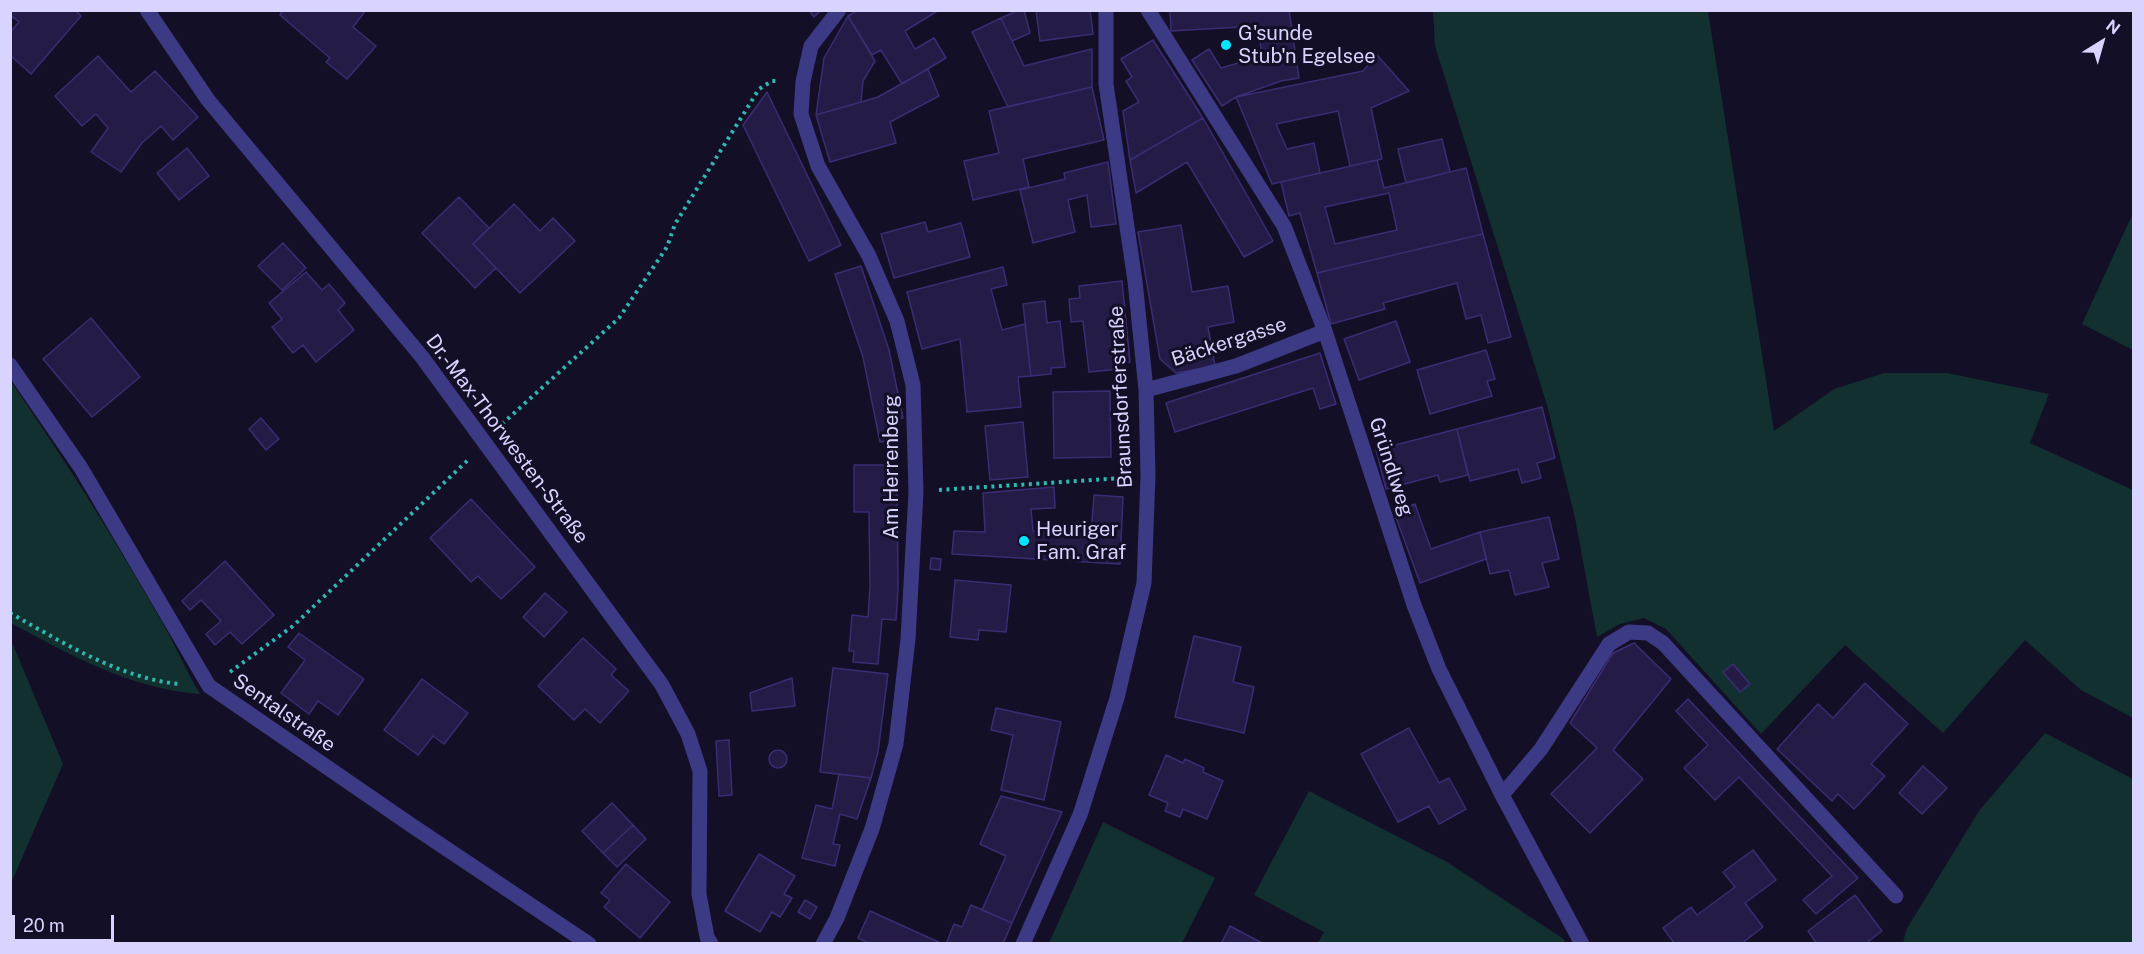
<!DOCTYPE html>
<meta charset="utf-8">
<style>
body{margin:0}
#map{position:relative;width:2144px;height:954px;overflow:hidden;background:#130f26;font-family:"Public Sans",sans-serif}
canvas{display:block}
.frame{position:absolute;inset:0;border:12px solid #d9d4ff;pointer-events:none}
.north{position:absolute;left:2072px;top:12px;width:60px;height:60px;-webkit-text-stroke:4px #130f26;paint-order:stroke;rotate:37deg;font-size:16px;font-weight:700;line-height:24px;text-align:center;color:#d9d4ff}
.north::after{content:'';display:block;margin:auto;width:21px;height:27px;background:#d9d4ff;clip-path:polygon(50% 0,100% 100%,50% 72%,0 100%)}
.scale{position:absolute;left:12px;top:915px;width:102px;height:27px;box-sizing:border-box;border:3px solid #d9d4ff;border-top:0;padding-left:8px;font-size:18px;line-height:21px;white-space:nowrap;color:#d9d4ff;-webkit-text-stroke:4px #130f26;paint-order:stroke}
</style>
<div id="map">
<canvas width="2144" height="954"></canvas>
<div class="frame"></div>
<div class="north">N</div>
<div class="scale">20 m</div>
</div>
<script>
const ctx = document.querySelector('canvas').getContext('2d');
ctx.lineJoin = 'round';
function fill(path, color) {
  ctx.fillStyle = color;
  ctx.fill(path, 'evenodd');
}
function stroke(path, color, width, dash) {
  ctx.strokeStyle = color;
  ctx.lineWidth = width;
  ctx.lineCap = dash ? 'butt' : 'round';
  ctx.setLineDash(dash || []);
  ctx.stroke(path);
}
function write(font, color, halo, rows, align = 'center') {
  ctx.font = font + ' "Public Sans",sans-serif';
  ctx.lineWidth = 6;
  ctx.setLineDash([]);
  ctx.textBaseline = 'middle';
  ctx.strokeStyle = halo;
  ctx.fillStyle = color;
  for (const [text, x, y, turn = 0] of rows) {
    ctx.save();
    ctx.translate(x, y);
    ctx.rotate((+turn || 0) * Math.PI / 180);
    ctx.textAlign = isNaN(turn) ? turn : align;
    if (halo) ctx.strokeText(text, 0, 0);
    ctx.fillText(text, 0, 0);
    ctx.restore();
  }
}
const green = new Path2D(`
 M 1433,11 L 1708,11 L 1774,431 L 1834,389 L 1884,373 L 1947,373 L 2049,394 L 2030,443 L 2133,490 L 2133,718 L 2081,690 L 2025,640 L 1943,733 L 1845,645 L 1761,734 L 1666,629 L 1644,618 L 1620,624 L 1597,637 L 1575,518 L 1547,405 L 1435,46 Z
 M 2133,213 L 2134,350 L 2133,350 L 2082,324 Z
 M 10,380 C 63,457 113,536 159,617 C 174,642 185,669 200,694 C 131,689 70,655 11,623 Z
 M 11,640 L 63,764 L 11,883 Z
 M 2045,733 L 2133,779 L 2133,943 L 1903,943 L 1906,930 L 1979,811 Z
 M 1309,791 L 1447,862 L 1565,940 L 1562,944 L 1318,943 L 1324,932 L 1254,895 Z
 M 1103,822 L 1215,878 L 1182,943 L 1049,943 Z`);
const building = new Path2D(`
 M 10,10 L 75,10 L 81,16 L 31,74 L 10,55 L 10,32 L 19,22 L 10,15 Z
 M 283,10 L 366,10 L 353,27 L 376,46 L 347,79 L 326,62 L 330,58 L 280,15 Z
 M 809,10 L 821,10 L 814,17 Z
 M 858,10 L 939,10 L 905,31 L 915,49 L 934,38 L 946,58 L 902,84 L 881,50 L 872,55 L 848,16 Z
 M 1019,10 L 1024,10 L 1030,33 L 1012,41 L 1001,18 Z
 M 1036,10 L 1090,10 L 1093,34 L 1040,41 Z
 M 1170,10 L 1289,10 L 1299,78 L 1281,81 L 1236,97 L 1222,106 L 1192,60 L 1209,49 L 1221,68 L 1262,56 L 1258,26 L 1171,31 Z
 M 848,16 L 875,61 L 863,81 L 861,102 L 816,115 L 824,58 Z
 M 1001,18 L 1024,66 L 1092,49 L 1092,87 L 1008,107 L 972,32 Z
 M 1153,40 L 1203,118 L 1130,160 L 1123,111 L 1139,102 L 1126,81 L 1132,77 L 1121,59 Z
 M 1377,55 L 1409,91 L 1371,108 L 1382,159 L 1350,166 L 1338,111 L 1276,124 L 1287,149 L 1314,143 L 1320,173 L 1272,184 L 1236,97 L 1363,71 Z
 M 98,56 L 131,92 L 155,71 L 198,117 L 173,140 L 161,126 L 142,143 L 121,172 L 91,152 L 108,128 L 96,114 L 82,126 L 55,96 Z
 M 928,69 L 939,96 L 890,122 L 896,143 L 830,162 L 816,115 L 878,97 Z
 M 1092,87 L 1104,140 L 1023,159 L 1029,187 L 973,200 L 964,161 L 999,153 L 989,111 Z
 M 767,92 L 841,245 L 809,261 L 743,125 Z
 M 1203,118 L 1273,241 L 1244,257 L 1187,162 L 1136,193 L 1130,160 Z
 M 1442,139 L 1450,172 L 1406,183 L 1398,149 Z
 M 187,148 L 209,176 L 179,200 L 157,173 Z
 M 1377,160 L 1384,188 L 1466,168 L 1483,234 L 1317,273 L 1300,213 L 1289,216 L 1281,182 ZM 1389,193 L 1397,230 L 1335,244 L 1325,207 Z
 M 1108,162 L 1116,224 L 1091,227 L 1087,195 L 1068,200 L 1075,232 L 1033,243 L 1020,190 L 1065,179 L 1064,173 Z
 M 459,197 L 489,228 L 473,244 L 496,268 L 475,288 L 422,233 Z
 M 514,204 L 540,231 L 553,218 L 575,241 L 520,293 L 473,244 Z
 M 925,222 L 928,232 L 961,223 L 970,257 L 894,278 L 881,234 Z
 M 1181,225 L 1192,292 L 1228,286 L 1234,322 L 1208,327 L 1215,366 L 1176,373 L 1160,359 L 1138,232 Z
 M 1483,234 L 1511,337 L 1488,343 L 1481,315 L 1466,319 L 1457,283 L 1383,303 L 1385,309 L 1331,324 L 1317,273 Z
 M 283,243 L 306,268 L 282,290 L 258,266 Z
 M 861,266 L 889,350 L 903,418 L 895,420 L 897,440 L 880,442 L 863,357 L 835,274 Z
 M 1003,267 L 1007,285 L 991,289 L 1002,330 L 1025,324 L 1031,376 L 1018,377 L 1021,407 L 967,412 L 960,339 L 922,349 L 907,292 Z
 M 306,272 L 322,290 L 329,284 L 345,303 L 338,310 L 354,330 L 316,362 L 303,345 L 293,353 L 272,327 L 282,319 L 269,303 Z
 M 1122,281 L 1130,362 L 1119,363 L 1120,369 L 1089,372 L 1083,321 L 1071,322 L 1069,299 L 1080,298 L 1079,286 Z
 M 1045,301 L 1047,323 L 1060,321 L 1065,367 L 1051,368 L 1051,374 L 1031,376 L 1023,304 Z
 M 91,318 L 140,377 L 92,417 L 43,359 Z
 M 1396,321 L 1410,362 L 1359,380 L 1344,339 Z
 M 1486,350 L 1495,379 L 1487,381 L 1492,396 L 1430,414 L 1417,370 Z
 M 1320,353 L 1336,404 L 1320,409 L 1313,388 L 1175,432 L 1166,403 Z
 M 1110,391 L 1111,457 L 1054,458 L 1053,392 Z
 M 1542,407 L 1555,458 L 1537,463 L 1541,478 L 1522,483 L 1518,469 L 1470,481 L 1457,429 Z
 M 261,418 L 279,439 L 266,450 L 249,429 Z
 M 1023,422 L 1028,477 L 990,480 L 985,426 Z
 M 1457,429 L 1468,475 L 1440,482 L 1438,475 L 1386,489 L 1376,450 Z
 M 854,465 L 897,465 L 898,588 L 896,620 L 882,619 L 878,664 L 853,662 L 854,651 L 849,651 L 852,615 L 868,617 L 870,587 L 869,512 L 854,512 Z
 M 1054,487 L 1055,508 L 1031,509 L 1033,531 L 1091,535 L 1094,495 L 1123,497 L 1120,564 L 952,554 L 954,531 L 985,532 L 983,493 Z
 M 471,499 L 535,567 L 501,599 L 478,576 L 471,582 L 430,538 Z
 M 1415,504 L 1431,549 L 1480,532 L 1486,559 L 1420,583 L 1394,512 Z
 M 1549,517 L 1559,559 L 1542,563 L 1549,587 L 1515,595 L 1509,570 L 1490,574 L 1480,532 Z
 M 931,558 L 941,559 L 940,570 L 930,569 Z
 M 225,561 L 274,615 L 242,644 L 230,632 L 215,645 L 206,634 L 221,621 L 201,600 L 190,610 L 182,601 Z
 M 955,580 L 1011,585 L 1006,632 L 979,630 L 978,640 L 950,637 Z
 M 545,593 L 567,612 L 544,637 L 523,617 Z
 M 299,633 L 364,679 L 338,715 L 318,701 L 309,714 L 281,693 L 305,660 L 288,647 Z
 M 1194,636 L 1241,647 L 1233,682 L 1254,687 L 1244,733 L 1175,717 Z
 M 583,638 L 616,669 L 611,675 L 629,691 L 600,723 L 585,709 L 574,720 L 538,686 Z
 M 1634,643 L 1671,679 L 1613,750 L 1643,779 L 1590,833 L 1551,794 L 1597,748 L 1570,723 L 1613,653 Z
 M 1733,664 L 1750,684 L 1740,692 L 1723,672 Z
 M 833,668 L 888,674 L 878,752 L 871,778 L 820,772 Z
 M 792,678 L 795,706 L 752,711 L 750,693 Z
 M 422,679 L 468,713 L 444,744 L 433,736 L 418,755 L 384,730 Z
 M 1865,683 L 1908,724 L 1871,764 L 1885,776 L 1854,809 L 1838,794 L 1832,801 L 1777,749 L 1818,704 L 1833,718 Z
 M 1688,699 L 1858,878 L 1816,914 L 1803,900 L 1832,876 L 1739,777 L 1715,800 L 1684,768 L 1708,745 L 1676,711 Z
 M 996,708 L 1061,722 L 1044,800 L 1001,790 L 1013,735 L 991,730 Z
 M 1409,728 L 1439,783 L 1449,778 L 1466,809 L 1439,824 L 1429,806 L 1398,822 L 1361,754 Z
 M 729,740 L 732,795 L 719,796 L 716,741 Z
 M769 759a9 9 0 1 1 18 0a9 9 0 1 1-18 0Z
 M 1166,755 L 1183,763 L 1185,759 L 1204,768 L 1203,772 L 1223,781 L 1207,819 L 1183,809 L 1180,817 L 1165,811 L 1168,803 L 1149,795 Z
 M 1923,766 L 1947,788 L 1922,814 L 1899,793 Z
 M 839,774 L 871,778 L 857,819 L 840,814 L 833,844 L 840,845 L 835,866 L 802,858 L 816,805 L 832,809 Z
 M 1001,796 L 1062,812 L 1012,923 L 982,910 L 1006,856 L 980,844 Z
 M 612,803 L 633,825 L 603,853 L 582,831 Z
 M 633,825 L 646,839 L 617,867 L 603,853 Z
 M 1753,850 L 1776,880 L 1745,903 L 1763,927 L 1741,944 L 1675,944 L 1663,928 L 1691,907 L 1697,915 L 1735,887 L 1723,872 Z
 M 759,854 L 795,876 L 784,894 L 792,898 L 780,917 L 772,912 L 760,932 L 725,911 Z
 M 626,864 L 670,902 L 640,938 L 604,907 L 610,900 L 601,893 Z
 M 1855,895 L 1882,931 L 1865,944 L 1817,944 L 1808,931 Z
 M 805,900 L 817,907 L 810,919 L 798,912 Z
 M 971,905 L 1012,923 L 1003,944 L 946,944 L 954,924 L 962,927 Z
 M 870,911 L 943,944 L 871,944 L 858,938 Z
 M 1230,926 L 1264,944 L 1221,944 Z`);
const path = new Path2D(`
 M 502,424 L 619,318 L 667,247 L 675,224 L 759,89 L 772,81 L 778,81
 M 939,490 L 1123,478
 M 10,613 C 62,642 119,678 179,684
 M 230,672 L 293,626 L 468,460`);
const lane = new Path2D(`
 M 1502,795 L 1541,749 L 1609,644 L 1629,632 L 1648,633 L 1663,643 L 1896,896`);
const street = new Path2D(`
 M 147,10 L 208,100 L 422,357 L 662,685 L 688,734 L 700,771 L 699,894 L 707,937 L 711,944
 M 1148,10 L 1284,226 L 1325,331 L 1414,605 L 1439,669 L 1502,795 L 1582,944
 M 10,365 L 81,468 L 209,686 L 411,825 L 589,944
 M 1146,390 L 1236,366 L 1325,331
 M 823,944 L 837,918 L 872,829 L 896,744 L 908,639 L 916,492 L 913,385 L 897,321 L 869,256 L 818,166 L 801,114 L 803,82 L 811,46 L 839,10
 M 1023,944 L 1080,815 L 1117,698 L 1144,583 L 1148,476 L 1146,390 L 1135,281 L 1106,84 L 1106,10`);
const markers = [
 [1226,45,6,"#00e5ff"],
 [1024,541,6,"#00e5ff"]
];
const poiNames = [
 ["G'sunde",1238,34],
 ["Stub'n Egelsee",1238,57],
 ["Heuriger",1036,530],
 ["Fam. Graf",1036,553]
];
const streetNames = [
 ["Bäckergasse",1229,342,-18],
 ["Braunsdorferstraße",1121,397,-93],
 ["Dr.-Max-Thorwesten-Straße",507,439,53],
 ["Am Herrenberg",892,467,-90],
 ["Gründlweg",1391,467,72],
 ["Sentalstraße",284,713,35]
];
fill(green, '#12302f');
fill(building, '#241b47');
stroke(building, '#3b2d73', 1.5);
stroke(path, '#2fb8b0', 4, [3, 4.5]);
stroke(lane, '#3d3a85', 15);
stroke(street, '#3d3a85', 15);
for (const [x, y, r, color] of markers) {
  const dot = new Path2D();
  dot.arc(x, y, r, 0, 2 * Math.PI);
  ctx.fillStyle = color;
  ctx.fill(dot);
  stroke(dot, '#130f26', 2);
}
write('20px', '#d9d4ff', '#130f26', poiNames, 'left');
write('20px', '#d9d4ff', '#130f26', streetNames);
</script>
